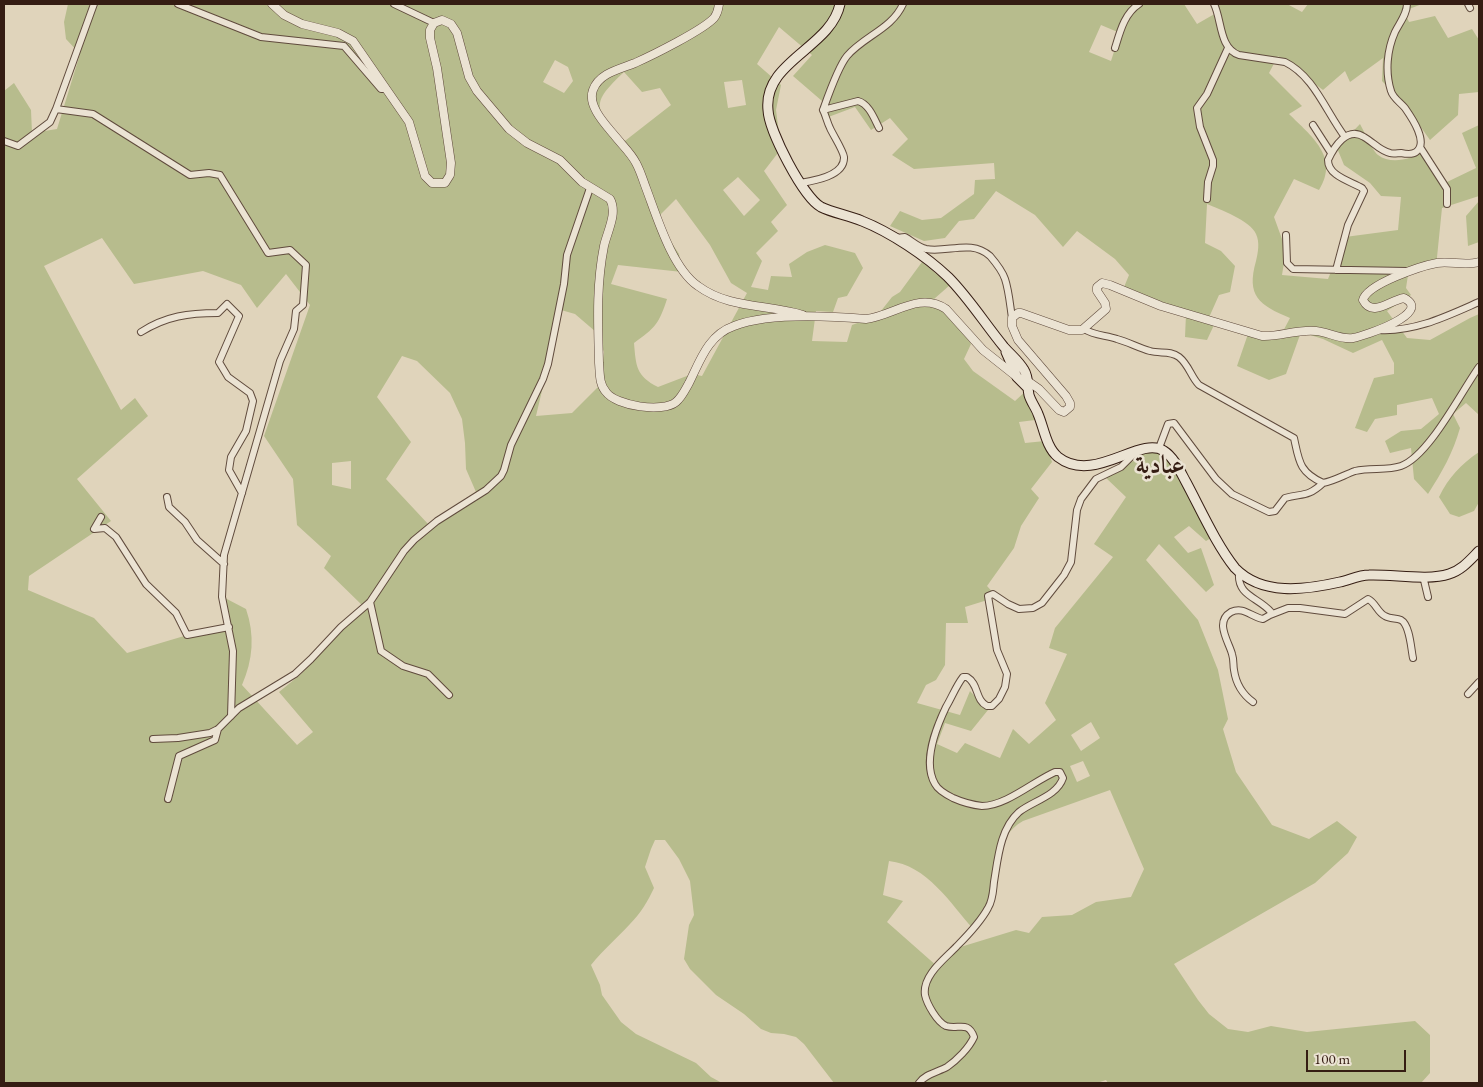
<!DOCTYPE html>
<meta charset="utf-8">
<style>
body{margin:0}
#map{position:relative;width:1483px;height:1087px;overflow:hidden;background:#e0d4bb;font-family:"EB Garamond",serif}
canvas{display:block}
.frame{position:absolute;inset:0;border:5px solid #351d13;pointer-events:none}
.scale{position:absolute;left:1306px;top:1050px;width:100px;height:22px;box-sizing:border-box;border:2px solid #351d13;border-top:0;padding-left:6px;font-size:15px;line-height:18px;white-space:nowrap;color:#351d13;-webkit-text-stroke:4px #ebe3d3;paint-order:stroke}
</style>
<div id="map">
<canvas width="1483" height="1087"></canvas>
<div class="frame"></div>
<div class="scale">100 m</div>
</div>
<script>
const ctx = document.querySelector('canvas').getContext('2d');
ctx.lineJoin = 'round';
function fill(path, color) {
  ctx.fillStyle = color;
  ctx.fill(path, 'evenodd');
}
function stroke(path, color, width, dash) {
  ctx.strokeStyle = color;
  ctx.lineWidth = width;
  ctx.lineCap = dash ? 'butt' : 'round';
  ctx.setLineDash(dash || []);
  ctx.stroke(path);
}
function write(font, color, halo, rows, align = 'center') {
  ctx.font = font + ' "EB Garamond",Amiri,serif';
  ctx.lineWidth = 5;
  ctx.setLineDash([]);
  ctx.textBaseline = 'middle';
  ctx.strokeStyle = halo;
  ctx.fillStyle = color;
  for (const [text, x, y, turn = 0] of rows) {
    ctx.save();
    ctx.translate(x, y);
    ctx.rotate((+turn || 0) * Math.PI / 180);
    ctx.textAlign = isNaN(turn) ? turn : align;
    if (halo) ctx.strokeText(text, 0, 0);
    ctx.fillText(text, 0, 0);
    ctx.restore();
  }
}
const green = new Path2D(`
 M 68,4 L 1184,4 L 1197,24 L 1218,12 L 1215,4 L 1287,4 L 1302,12 L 1308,4 L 1422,4 L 1404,11 L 1409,22 L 1435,16 L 1448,38 L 1472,29 L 1479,40 L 1479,92 L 1459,94 L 1458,115 L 1430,140 L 1405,105 L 1382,81 L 1383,58 L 1350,82 L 1345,71 L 1323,90 L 1278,56 L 1269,73 L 1302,106 L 1289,114 C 1311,136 1340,157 1319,190 L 1294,179 L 1274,217 L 1286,250 L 1282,275 L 1328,279 L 1345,237 L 1398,230 L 1401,197 L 1381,196 L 1370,183 L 1344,165 L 1337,148 L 1360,124 C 1364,131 1372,150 1378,155 C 1391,165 1412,159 1424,151 L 1447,182 L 1476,168 L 1462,133 L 1479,125 L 1479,196 L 1442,208 L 1436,267 L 1408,275 L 1406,288 L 1411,295 L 1387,311 L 1407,338 L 1430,340 L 1470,318 L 1479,314 L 1479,415 L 1466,403 L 1453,414 L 1460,428 C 1453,453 1442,472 1428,494 L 1414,479 L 1411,448 L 1390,453 L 1385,441 L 1401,431 L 1421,429 L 1439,414 L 1432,398 L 1397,405 L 1397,415 L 1375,419 L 1367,432 L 1355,428 L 1374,378 L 1394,374 L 1394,363 L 1382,340 L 1353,353 L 1323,339 L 1301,332 L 1286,374 L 1269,380 L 1237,366 L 1248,334 L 1280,337 L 1290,318 C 1259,305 1246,296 1256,261 C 1258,253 1260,242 1256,234 C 1251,221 1219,209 1207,204 L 1205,243 L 1221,251 L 1235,266 L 1230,292 L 1219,295 L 1207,322 L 1214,325 L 1207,340 L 1185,337 L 1186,314 L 1122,292 L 1129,275 L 1115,259 L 1077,231 L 1063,247 L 1035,215 L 996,191 L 974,219 L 959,221 L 945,238 L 924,241 L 890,226 L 900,211 L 922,220 L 941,218 L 974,194 L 975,180 L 995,179 L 994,163 L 914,169 L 892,155 L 908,139 L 890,118 L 871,130 L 855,107 L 823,119 L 829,107 L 793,76 L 812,55 L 779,27 L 757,64 L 781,85 L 776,110 L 781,149 L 764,171 L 787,205 L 771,222 L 778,231 L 756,253 L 762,261 L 751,287 L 768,290 L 771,276 L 792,277 L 789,264 L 807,252 L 825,245 L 855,253 L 863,268 L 847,296 L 838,298 L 833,312 L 816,311 L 812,341 L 847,342 L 852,325 L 877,316 L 892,297 L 900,292 L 922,262 L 950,285 L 934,299 L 957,321 L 971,344 L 964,359 L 973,371 L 1015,401 L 1028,389 L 1043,419 L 1019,422 L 1025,443 L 1045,441 L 1052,462 L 1031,489 L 1039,498 L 1021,526 L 1014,548 L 987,586 L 997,597 L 965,607 L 968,623 L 946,623 L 945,665 L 936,680 L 926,685 L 917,703 L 960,715 L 970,691 L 988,710 L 971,731 L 945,723 L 937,744 L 957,753 L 965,743 L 1000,758 L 1013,729 L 1029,744 L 1056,720 L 1045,703 L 1067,654 L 1049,648 L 1055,628 L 1113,557 L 1094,544 L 1126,497 L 1105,477 L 1135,460 L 1145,452 L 1148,451 L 1165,452 L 1216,535 L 1206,541 L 1189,526 L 1174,537 L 1188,553 L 1201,548 L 1214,585 L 1206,592 L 1159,544 L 1146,560 L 1198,620 L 1218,670 L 1228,719 L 1223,729 L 1236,772 L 1272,825 L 1309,839 L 1337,821 L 1357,837 L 1348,853 L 1315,883 L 1174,964 L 1198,1000 L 1209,1014 L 1228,1029 L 1248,1032 L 1271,1026 L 1307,1032 L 1415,1021 L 1430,1035 L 1430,1073 L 1421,1083 L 1108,1083 L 1106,1080 L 1097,1083 L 834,1083 L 804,1044 L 796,1037 L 784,1034 L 771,1033 L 761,1029 L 744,1014 L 716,995 L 690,969 L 684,959 L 689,925 L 694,915 L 690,881 L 679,859 L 665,840 L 655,840 L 651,849 L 645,867 L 654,888 C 648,901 640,914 630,924 C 617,938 603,950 591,965 L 600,985 L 602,995 L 621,1022 L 636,1034 L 696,1063 L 711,1077 L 722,1083 L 4,1083 L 4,91 L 14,83 L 31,110 L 32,133 L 57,129 L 80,54 L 66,39 L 64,22 ZM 1101,25 L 1120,33 L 1111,61 L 1089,52 ZM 555,60 L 568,67 L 573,81 L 564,93 L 543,82 ZM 624,72 L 642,92 L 660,88 L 671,105 L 621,144 C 596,106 589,105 624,72 ZM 742,80 L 746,105 L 728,108 L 724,82 ZM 738,177 L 760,200 L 744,216 L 723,190 ZM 676,199 L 710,245 L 731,283 L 747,293 L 702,376 L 692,374 L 658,387 C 636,376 636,366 634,343 C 655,328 659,324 667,299 L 611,284 L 618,265 L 682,272 L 679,254 L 656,219 ZM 102,238 L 134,284 L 203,271 L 241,285 L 257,308 L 286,274 L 310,305 L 264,436 L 293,479 L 297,525 L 331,556 L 324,568 L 364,607 L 301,674 L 279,692 L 313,732 L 297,745 L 242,685 C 253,660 255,635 246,609 L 225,598 L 224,627 L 211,628 L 127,653 L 94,618 L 28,590 L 29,576 L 111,521 L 77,479 L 148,416 L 135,398 L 121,410 L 44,266 ZM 561,310 L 575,314 L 596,332 L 604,352 L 601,384 L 572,413 L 536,416 ZM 402,356 L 417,361 L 450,393 L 462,419 L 465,443 L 466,469 L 476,492 L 429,525 L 386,479 L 411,442 L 377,397 ZM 351,461 L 351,489 L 332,485 L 332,463 ZM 1091,722 L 1100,738 L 1081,751 L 1071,735 ZM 1083,761 L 1090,776 L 1077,782 L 1070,766 ZM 1110,790 L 1144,869 L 1131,897 L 1096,902 L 1072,915 L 1042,917 L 1029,933 L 1016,930 L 954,949 L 938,967 L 887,922 L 903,901 L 883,895 L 889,861 C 927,865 950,903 974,930 C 980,918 987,907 992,895 C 1004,868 993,838 1023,821 Z
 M 1479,201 L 1479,242 L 1468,246 L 1466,216 Z
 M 1479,452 L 1479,502 L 1474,511 L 1459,517 L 1450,514 L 1439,497 C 1449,477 1460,465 1479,452 Z`);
const minor = new Path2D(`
 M 178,4 L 261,37 L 344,46 L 381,89 L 386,89
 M 394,4 L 434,23
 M 1214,4 C 1222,20 1219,48 1239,55 L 1285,62 C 1314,76 1326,112 1345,137
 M 1468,4 L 1470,8
 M 1115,48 C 1120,32 1124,14 1139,4
 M 56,109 L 93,114 L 190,175 L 209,173 L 220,175 L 268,253 L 290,250 L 306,265 L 303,305 L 296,311 L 294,329 L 280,361 L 224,555 L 222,597 L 233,651 L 231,716
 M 823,110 C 828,96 838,67 847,56 C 864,36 892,29 903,4
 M 1313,125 L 1331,153
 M 4,141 L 18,146 L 50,122 L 56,109 L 94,4
 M 1420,147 L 1447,189 L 1447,204
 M 800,183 C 814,181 845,176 844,157 C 843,150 833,135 830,128 C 827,122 826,116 823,110 L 858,101 C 869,104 874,118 879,128
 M 1207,199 L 1208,182 L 1213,166 L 1213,160 L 1200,127 L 1197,108 L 1207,94 L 1228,48
 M 1286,235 L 1287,263 L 1293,269 L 1407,271
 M 896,238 L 905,237 C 912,241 918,247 926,249 C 948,253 971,239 990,256 C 996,263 1002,270 1005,279 C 1009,291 1010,305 1012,318
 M 1336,270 L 1348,225 L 1364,191 L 1362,188 C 1350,181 1328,176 1328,160 C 1334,147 1347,126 1364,137 C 1373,142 1380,151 1390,153 C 1393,154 1398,153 1401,153 C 1406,154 1412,155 1416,152 C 1429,143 1412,118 1405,108 C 1400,102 1393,98 1391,91 C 1385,72 1387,50 1395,32 C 1400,22 1407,14 1407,4
 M 1084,329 C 1095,336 1106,335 1117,339 C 1128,342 1139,348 1150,351 C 1160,354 1170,350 1179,357 C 1189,365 1191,377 1199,385 L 1294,438 C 1299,461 1299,472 1323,483 C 1334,481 1344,475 1355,471 C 1370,467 1386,471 1401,466 C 1429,456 1461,392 1479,367
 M 1379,330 C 1415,332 1447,316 1479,302
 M 141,332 C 166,316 189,313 218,313 L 227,304 L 239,316 L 219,362 L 228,377 L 250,393 L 253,401 L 246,431 L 231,457 L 229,470 L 242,493
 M 1159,448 L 1168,424 L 1174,423 L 1216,479 L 1232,494 L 1269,512 L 1275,511 L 1285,498 C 1302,493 1307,498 1323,483
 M 167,497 L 169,507 L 185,522 L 197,540 L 224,564
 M 101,517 L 94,529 L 105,528 L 116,537 L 146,584 L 176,613 L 187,635 L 229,627
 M 1239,573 C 1237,596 1258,597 1271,612 L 1270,615 L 1263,619 C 1251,617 1244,606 1231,612 C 1214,622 1229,642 1232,654 C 1234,660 1233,665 1234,670 C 1236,684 1242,694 1253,702
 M 1423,576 L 1428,597
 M 370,602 L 381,651 L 403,666 L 428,674 L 449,695
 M 1270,615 L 1288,608 L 1300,608 L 1345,614 L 1368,599 C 1376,603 1377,612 1385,616 C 1390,619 1396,618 1401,620 C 1410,625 1411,649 1413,658
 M 1468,694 L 1479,682
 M 153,739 L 178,738 L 210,733 L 218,729 L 239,708 L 295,674 L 311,659 L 341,627 L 370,602 L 404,551 L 414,540 L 437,521 L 486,490 L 501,476 L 504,470 L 511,445 L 543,379 L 548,364 L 564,284 L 567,255 L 590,188
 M 168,799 L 179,756 L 215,740 L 218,729
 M 919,1083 C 925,1074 938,1072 947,1067 C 957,1060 969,1048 974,1037 C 968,1020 958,1030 946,1026 C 937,1022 927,1004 925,995 C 922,975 946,958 957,946 C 968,935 981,921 988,908 C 993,900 993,891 994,882 C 998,858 1000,829 1019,812 C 1033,801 1057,796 1063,778 L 1060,772 L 1055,772 C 1034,781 1006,806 982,806 C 973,805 962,802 953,798 C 947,795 938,790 935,784 C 922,762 936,728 946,707 C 952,697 956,686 963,677 L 967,677 C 979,684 975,700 987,706 L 992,706 L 999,699 L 1005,687 L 1007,674 L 997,650 L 988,596 L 993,594 L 1008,604 L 1019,609 L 1033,608 L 1042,603 L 1064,575 L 1071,562 L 1077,510 L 1081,499 L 1096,479 L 1121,467 L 1135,453`);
const tertiary = new Path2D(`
 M 272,4 L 284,15 L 302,24 L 338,33 L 353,41 L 409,122 L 425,176 L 432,183 L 445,183 L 450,175 L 451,163 L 437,68 L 430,38 L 430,30 L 434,23 L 442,20 L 451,24 L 457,33 L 469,77 L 477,91 L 509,129 L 527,143 L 560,160 L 582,182 L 610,199 C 618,213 607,232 604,246 C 596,286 598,324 599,363 C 600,374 599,384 606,392 C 616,406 663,413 676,402 C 682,397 685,390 689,383 C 700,361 708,335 734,326 C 767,313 830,316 866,319 C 893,316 919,291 946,309 L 983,350 L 1017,377
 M 719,4 C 718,10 718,13 714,18 C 703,30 653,55 635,63 C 620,69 599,73 593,90 C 587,106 606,125 615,136 C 622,145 631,153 636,163 C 640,170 643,180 646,188 C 657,217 672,268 698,286 C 729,309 768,304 803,315
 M 1029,382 L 1039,389 L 1059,410 L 1064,412 L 1070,407 L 1070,403 L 1066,396 L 1018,340 L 1012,326 L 1012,318 L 1018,313 L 1021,313 L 1069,330 L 1082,330 L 1106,309 L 1105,303 L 1097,291 L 1097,287 L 1102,283 L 1110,285 L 1161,306 L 1262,336 C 1280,337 1297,329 1316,331 C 1328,332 1341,340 1353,338 C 1364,336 1434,313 1404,298 C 1390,300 1372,318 1363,300 C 1367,284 1421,266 1437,263 C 1451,261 1466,266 1479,262`);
const secondary = new Path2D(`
 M 840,4 C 831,48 763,61 768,110 C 769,131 803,197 821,207 C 833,213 848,215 862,221 C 890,232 926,256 948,277 C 969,298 985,324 1004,347 C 1011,355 1019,361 1024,370 C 1029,378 1027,386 1029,395 C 1031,402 1036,408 1038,414 C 1044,428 1046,447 1058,457 C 1094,485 1140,435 1164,451 C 1174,457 1181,473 1186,482 C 1201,510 1216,544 1235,568 C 1262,596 1305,590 1340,582 C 1349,580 1359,575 1369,575 C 1393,574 1428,581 1449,574 C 1462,570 1470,560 1479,551
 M 1006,352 L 1017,377 L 1028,388`);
const quarterNames = [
 ["عبادية",1160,466]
];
fill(green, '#b7bc8d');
stroke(minor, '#604b3d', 8);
stroke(tertiary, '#604b3d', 9);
stroke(secondary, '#351d13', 11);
stroke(minor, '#ebe3d3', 6);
stroke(tertiary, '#ebe3d3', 8);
stroke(secondary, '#ebe3d3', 9);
write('bold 25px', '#351d13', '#ebe3d3', quarterNames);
</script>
